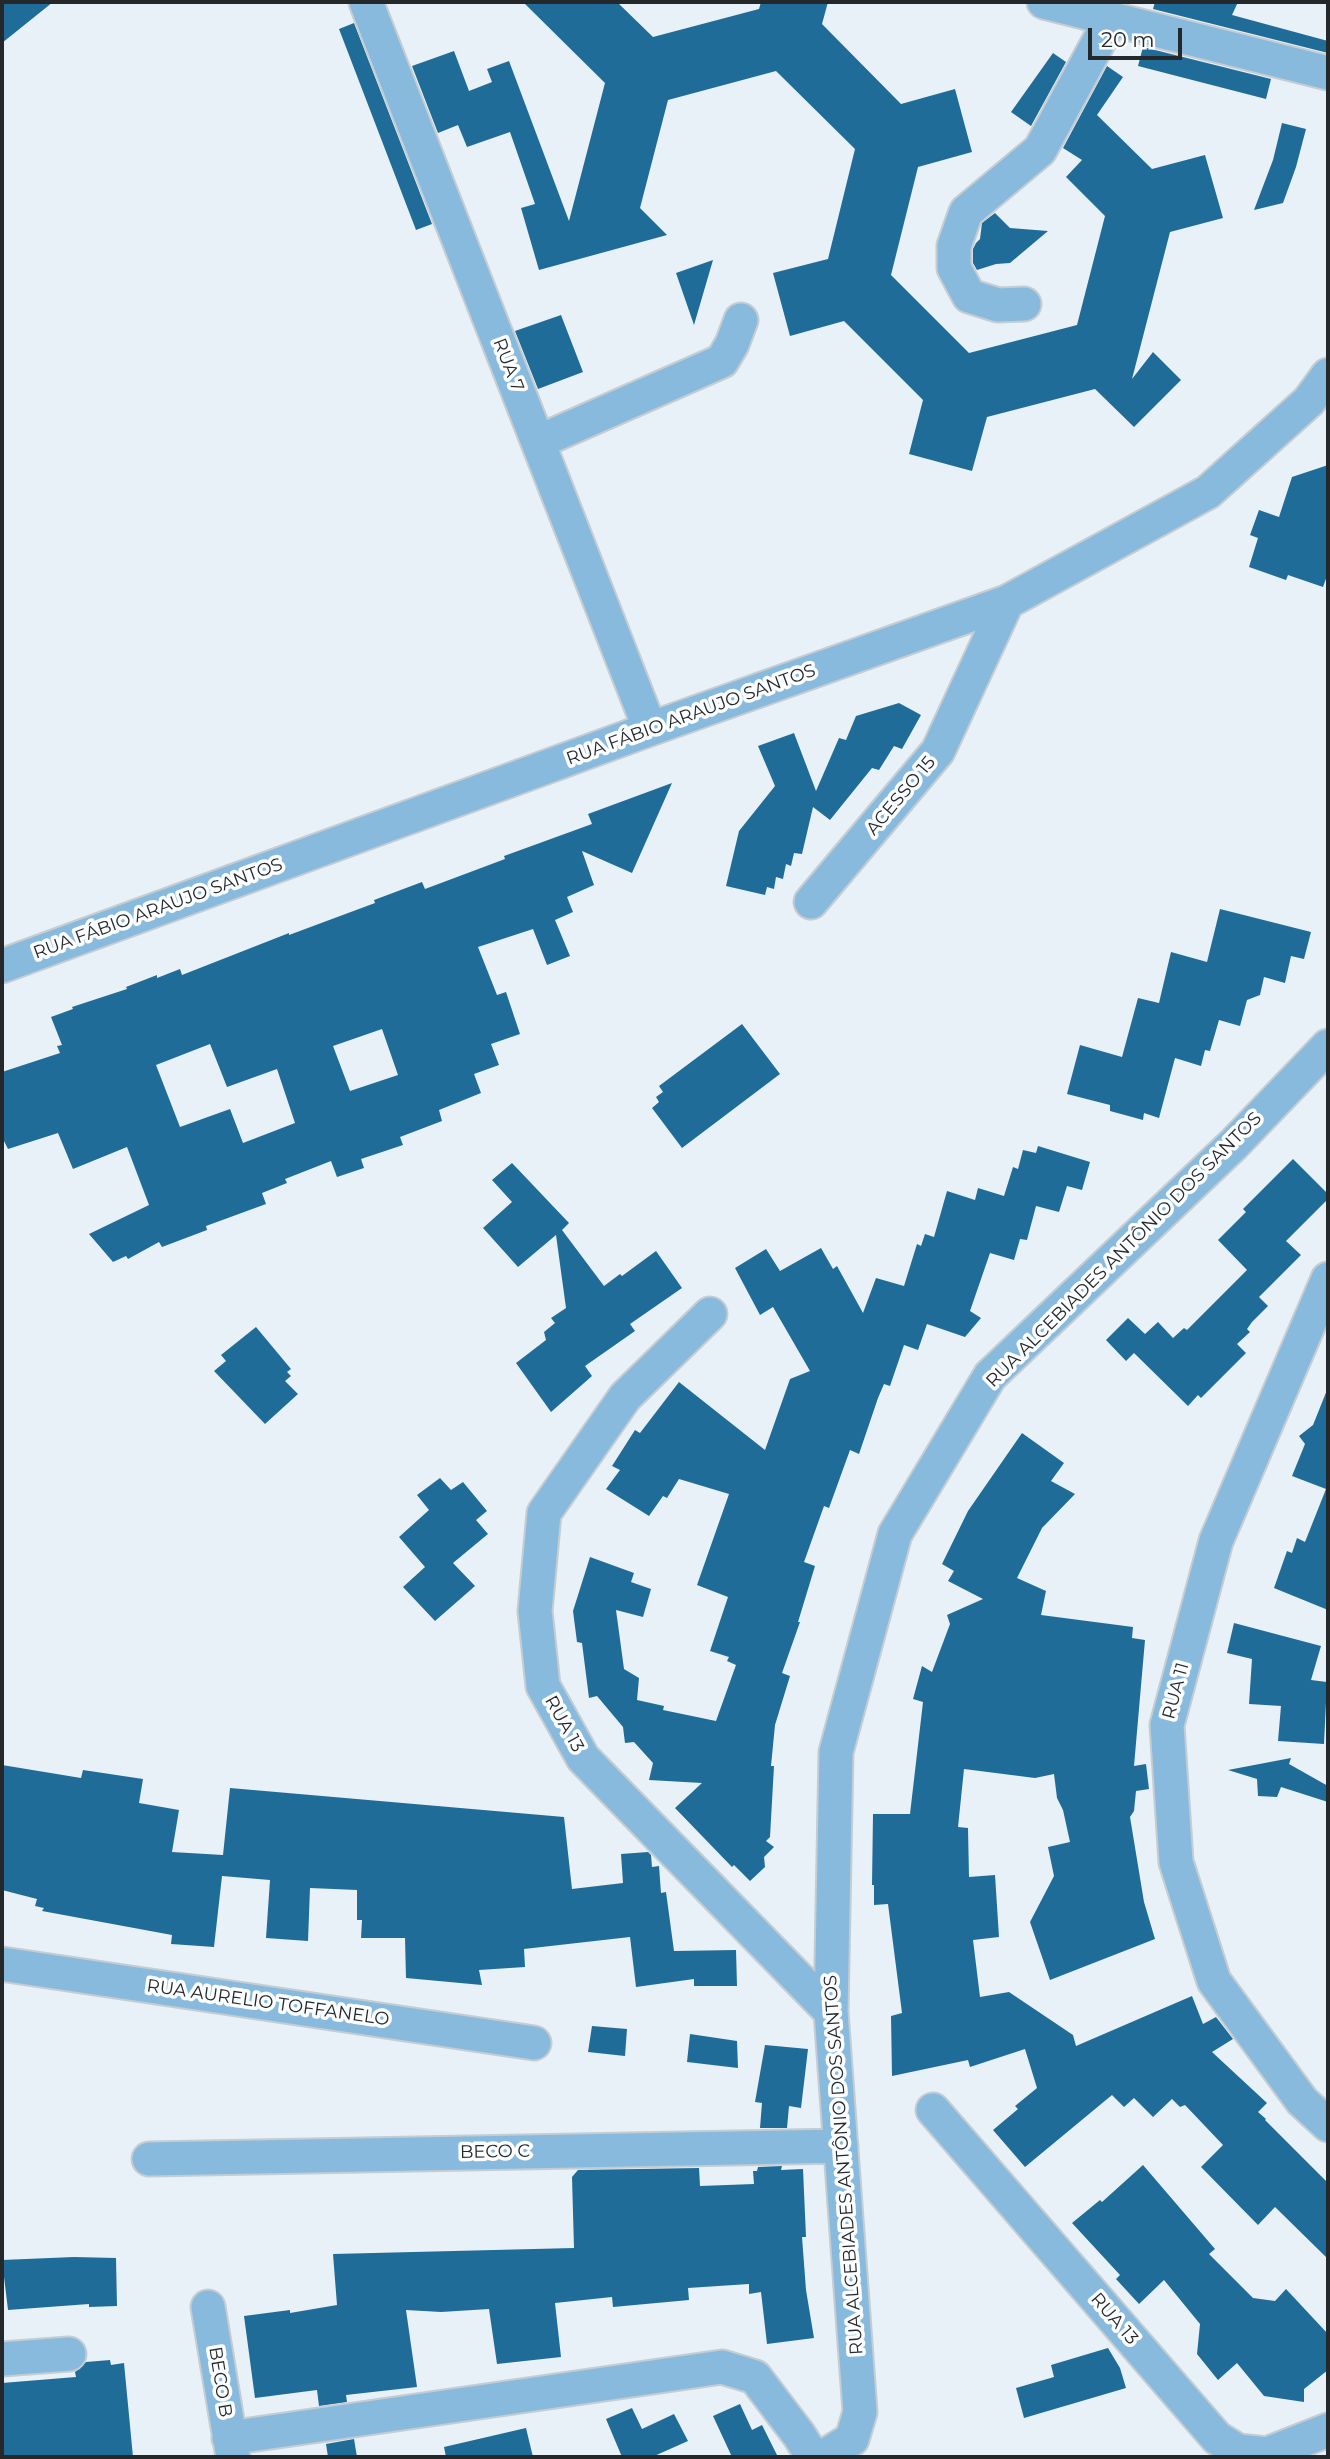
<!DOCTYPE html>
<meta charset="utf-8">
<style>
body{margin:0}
#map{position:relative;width:1330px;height:2459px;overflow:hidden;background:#e8f1f7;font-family:Montserrat,sans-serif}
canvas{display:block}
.frame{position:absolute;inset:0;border:4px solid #25282b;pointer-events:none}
.scale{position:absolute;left:1088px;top:28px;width:94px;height:32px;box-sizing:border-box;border:4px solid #25282b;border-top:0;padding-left:9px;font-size:21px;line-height:24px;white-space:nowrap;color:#25282b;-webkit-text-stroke:5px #fbfdfe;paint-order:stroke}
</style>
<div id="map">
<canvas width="1330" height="2459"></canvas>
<div class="frame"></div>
<div class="scale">20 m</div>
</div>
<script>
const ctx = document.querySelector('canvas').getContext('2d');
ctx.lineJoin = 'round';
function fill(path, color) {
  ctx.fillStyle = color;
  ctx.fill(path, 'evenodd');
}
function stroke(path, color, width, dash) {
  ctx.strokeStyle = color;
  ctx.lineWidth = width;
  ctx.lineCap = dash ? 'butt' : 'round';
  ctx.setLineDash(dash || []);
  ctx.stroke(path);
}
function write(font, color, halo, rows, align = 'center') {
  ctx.font = font + ' Montserrat,sans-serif';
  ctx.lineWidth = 7;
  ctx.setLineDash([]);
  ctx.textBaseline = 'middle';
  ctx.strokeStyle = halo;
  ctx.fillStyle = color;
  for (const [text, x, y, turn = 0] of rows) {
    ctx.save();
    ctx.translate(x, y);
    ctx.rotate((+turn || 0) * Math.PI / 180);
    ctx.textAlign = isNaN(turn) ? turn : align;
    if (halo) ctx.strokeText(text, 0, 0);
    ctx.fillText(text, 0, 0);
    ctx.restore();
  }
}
const building = new Path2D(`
 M 2,2 L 53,2 L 2,43 Z
 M 523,2 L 617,2 L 653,37 L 759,9 L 761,2 L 828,2 L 822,24 L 901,104 L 955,89 L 972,152 L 918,167 L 891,275 L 969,353 L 1077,325 L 1105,216 L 1066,177 L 1082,160 L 1063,148 L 1107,66 L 1123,77 L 1097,115 L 1152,169 L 1205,155 L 1223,218 L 1170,232 L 1132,379 L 1153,352 L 1181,380 L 1134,427 L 1095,389 L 987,417 L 972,471 L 909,454 L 923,400 L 844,321 L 790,336 L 773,273 L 828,259 L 855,149 L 776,71 L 668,100 L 640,208 L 667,235 L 539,270 L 521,208 L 535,204 L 510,132 L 467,147 L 458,125 L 438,133 L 412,66 L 454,51 L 469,91 L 492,82 L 487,69 L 509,61 L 569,221 L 605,83 Z
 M 1155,2 L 1238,2 L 1232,15 L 1328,41 L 1328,53 L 1153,9 Z
 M 354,23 L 432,224 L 416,230 L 339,29 Z
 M 1143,47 L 1271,79 L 1266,99 L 1138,66 Z
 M 1053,53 L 1066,62 L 1031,126 L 1011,112 Z
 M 1282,123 L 1306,129 L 1296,167 L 1283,203 L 1254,210 L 1273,160 Z
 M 995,213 L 1010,228 L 1048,231 L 1010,263 L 996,264 L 977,270 L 973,263 L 973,249 L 976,243 L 980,239 L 982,223 Z
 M 713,260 L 694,325 L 676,273 Z
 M 561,315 L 583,372 L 538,389 L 515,331 Z
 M 1328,465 L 1328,573 L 1323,587 L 1288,575 L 1286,580 L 1249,567 L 1258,538 L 1250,535 L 1259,510 L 1279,517 L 1292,477 Z
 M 899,703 L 921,715 L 902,749 L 894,746 L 879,770 L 872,768 L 830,820 L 813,807 L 802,854 L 794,853 L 791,866 L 786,864 L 783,879 L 776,877 L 774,889 L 767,887 L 765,895 L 726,886 L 739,831 L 775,786 L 758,746 L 794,733 L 816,791 L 839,738 L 846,740 L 856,716 Z
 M 672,783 L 632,873 L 582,851 L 594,885 L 567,897 L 573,912 L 555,920 L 570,956 L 547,965 L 533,929 L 478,947 L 497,995 L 506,992 L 520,1034 L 491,1044 L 499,1065 L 474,1074 L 481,1093 L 439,1110 L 442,1121 L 400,1137 L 403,1145 L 361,1159 L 364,1168 L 337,1177 L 331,1161 L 285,1179 L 287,1183 L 262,1193 L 266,1204 L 206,1226 L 207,1230 L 162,1247 L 159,1242 L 128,1259 L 126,1256 L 113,1262 L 89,1234 L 149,1205 L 127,1147 L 73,1169 L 58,1133 L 8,1149 L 2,1137 L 2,1072 L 60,1053 L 57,1046 L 62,1045 L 51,1017 L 73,1009 L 72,1007 L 127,989 L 126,987 L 157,975 L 157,978 L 180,969 L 182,975 L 289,933 L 289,935 L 375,903 L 374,900 L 422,882 L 425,889 L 505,859 L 504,856 L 592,824 L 588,814 ZM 382,1029 L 398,1075 L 350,1091 L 333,1046 ZM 210,1044 L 227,1087 L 277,1069 L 295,1123 L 243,1143 L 230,1109 L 180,1127 L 156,1065 Z
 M 1220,909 L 1311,932 L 1304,959 L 1291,956 L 1285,983 L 1264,977 L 1260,995 L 1247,1000 L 1240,1026 L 1219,1020 L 1210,1051 L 1205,1050 L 1201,1066 L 1175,1058 L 1159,1118 L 1144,1113 L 1143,1120 L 1110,1111 L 1110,1105 L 1067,1094 L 1080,1045 L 1122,1057 L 1138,998 L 1159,1003 L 1171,952 L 1207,962 Z
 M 742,1024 L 780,1074 L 682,1148 L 652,1108 L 659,1102 L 656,1097 L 663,1092 L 659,1086 Z
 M 1038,1146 L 1090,1162 L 1082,1190 L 1067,1186 L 1059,1212 L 1036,1206 L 1027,1240 L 1020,1239 L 1014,1260 L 990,1253 L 970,1311 L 981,1318 L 965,1337 L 927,1324 L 918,1350 L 904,1345 L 890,1386 L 884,1384 L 878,1398 L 859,1454 L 850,1450 L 829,1508 L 824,1506 L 804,1562 L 815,1566 L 798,1622 L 800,1622 L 782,1673 L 790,1676 L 775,1725 L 771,1766 L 774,1766 L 770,1837 L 766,1841 L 774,1847 L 764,1857 L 765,1867 L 750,1881 L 734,1865 L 732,1867 L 675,1808 L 702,1783 L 649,1780 L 653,1763 L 634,1742 L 625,1743 L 623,1727 L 597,1696 L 589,1698 L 582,1643 L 577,1642 L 573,1611 L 590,1557 L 634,1573 L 631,1582 L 651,1589 L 643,1617 L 616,1610 L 624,1669 L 639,1678 L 637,1700 L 664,1706 L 663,1710 L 716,1721 L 736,1665 L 727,1661 L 729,1657 L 710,1651 L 728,1597 L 697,1585 L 729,1494 L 679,1479 L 667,1498 L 663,1496 L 649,1516 L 606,1489 L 620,1470 L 612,1466 L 635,1430 L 640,1433 L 679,1382 L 765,1450 L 790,1379 L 810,1371 L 773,1307 L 760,1315 L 735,1268 L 766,1249 L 780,1271 L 821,1248 L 833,1269 L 837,1266 L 863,1313 L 876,1278 L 904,1286 L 917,1244 L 921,1246 L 925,1234 L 934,1237 L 947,1191 L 975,1200 L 978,1188 L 1004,1196 L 1013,1167 L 1018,1169 L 1023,1150 L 1036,1153 Z
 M 1293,1159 L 1328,1194 L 1328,1199 L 1286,1241 L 1301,1255 L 1259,1297 L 1268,1306 L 1252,1322 L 1247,1329 L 1250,1332 L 1237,1344 L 1246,1353 L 1201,1398 L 1198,1395 L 1188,1406 L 1134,1353 L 1126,1361 L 1106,1340 L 1128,1318 L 1145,1334 L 1158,1322 L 1173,1338 L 1184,1328 L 1187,1330 L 1247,1270 L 1218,1240 L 1246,1212 L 1243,1209 Z
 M 512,1163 L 569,1223 L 562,1230 L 604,1286 L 620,1274 L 622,1276 L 656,1251 L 682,1288 L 630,1324 L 635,1331 L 585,1366 L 592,1376 L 551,1412 L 516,1363 L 546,1340 L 544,1332 L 555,1323 L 551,1318 L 566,1308 L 556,1235 L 518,1267 L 483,1228 L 512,1202 L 492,1180 Z
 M 256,1327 L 291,1369 L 287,1372 L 291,1376 L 285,1381 L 298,1394 L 265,1424 L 214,1371 L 226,1361 L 221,1355 Z
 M 1327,1390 L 1328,1390 L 1328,1610 L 1274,1588 L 1287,1551 L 1292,1553 L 1297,1538 L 1305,1542 L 1326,1489 L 1292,1476 L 1305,1444 L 1299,1436 L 1313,1425 Z
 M 1022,1433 L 1064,1463 L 1051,1481 L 1075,1494 L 1042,1528 L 1017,1578 L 1046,1591 L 1041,1615 L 1133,1627 L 1132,1638 L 1145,1640 L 1134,1766 L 1146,1764 L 1149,1789 L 1136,1791 L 1134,1811 L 1130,1817 L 1144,1902 L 1155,1939 L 1050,1980 L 1030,1922 L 1054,1876 L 1048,1847 L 1070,1842 L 1063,1810 L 1057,1798 L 1054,1774 L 1035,1778 L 964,1769 L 958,1827 L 968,1828 L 969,1877 L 995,1875 L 999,1937 L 973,1940 L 980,1997 L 1009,1992 L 1073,2035 L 1076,2046 L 1192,1996 L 1203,2024 L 1216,2017 L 1233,2039 L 1212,2052 L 1267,2103 L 1258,2112 L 1266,2119 L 1265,2120 L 1328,2183 L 1328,2259 L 1275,2207 L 1258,2225 L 1201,2167 L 1223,2145 L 1185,2105 L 1180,2107 L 1172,2099 L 1153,2117 L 1134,2098 L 1124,2107 L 1112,2095 L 1025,2167 L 993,2130 L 1018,2109 L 1015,2106 L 1037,2088 L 1025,2049 L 970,2067 L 968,2060 L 892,2076 L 891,2016 L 902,2013 L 888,1904 L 874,1905 L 874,1885 L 872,1885 L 873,1814 L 910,1814 L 923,1702 L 913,1699 L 922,1666 L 932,1672 L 950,1624 L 947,1615 L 983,1599 L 948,1581 L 954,1571 L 942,1564 L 968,1511 Z
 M 440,1478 L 451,1490 L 463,1482 L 487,1511 L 476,1520 L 488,1534 L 453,1563 L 475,1586 L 435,1621 L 403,1587 L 425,1567 L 399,1537 L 429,1510 L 417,1495 Z
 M 1234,1623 L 1321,1646 L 1311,1680 L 1327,1682 L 1324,1744 L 1278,1741 L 1281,1706 L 1249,1704 L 1252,1659 L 1227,1653 Z
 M 1291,1758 L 1289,1764 L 1328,1786 L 1328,1802 L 1281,1787 L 1277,1797 L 1258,1796 L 1257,1779 L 1228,1770 Z
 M 2,1765 L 81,1778 L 83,1770 L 143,1779 L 139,1803 L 179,1810 L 172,1852 L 223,1855 L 230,1788 L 564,1817 L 572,1889 L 623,1883 L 621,1854 L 648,1852 L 651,1855 L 652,1867 L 659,1866 L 661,1893 L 666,1892 L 674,1951 L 736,1950 L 737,1986 L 694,1986 L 694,1979 L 636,1987 L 630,1937 L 524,1949 L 525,1967 L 479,1970 L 482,1985 L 406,1978 L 405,1938 L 361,1938 L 362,1920 L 357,1920 L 357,1890 L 310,1888 L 308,1941 L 266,1938 L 270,1880 L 222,1876 L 214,1947 L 171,1944 L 172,1935 L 42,1911 L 44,1908 L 35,1906 L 37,1899 L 2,1890 Z
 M 592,2026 L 627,2029 L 625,2056 L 588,2052 Z
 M 690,2034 L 737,2041 L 738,2068 L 687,2062 Z
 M 765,2045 L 808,2049 L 801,2108 L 789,2106 L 787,2128 L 760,2128 L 762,2103 L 755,2102 Z
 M 1143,2165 L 1215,2249 L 1209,2254 L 1253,2298 L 1275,2301 L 1286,2289 L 1328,2334 L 1328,2370 L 1304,2389 L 1304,2402 L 1264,2396 L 1237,2363 L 1218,2380 L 1197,2354 L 1200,2324 L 1164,2280 L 1139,2304 L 1116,2279 L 1120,2275 L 1072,2223 L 1100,2200 L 1102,2202 Z
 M 782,2166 L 781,2170 L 803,2169 L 806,2237 L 802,2237 L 806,2290 L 814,2338 L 767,2344 L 761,2292 L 749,2294 L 749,2284 L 688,2288 L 689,2300 L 613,2307 L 612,2297 L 555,2303 L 561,2357 L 497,2364 L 489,2309 L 441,2312 L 406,2310 L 417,2387 L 346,2395 L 347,2402 L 319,2406 L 317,2390 L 255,2398 L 244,2316 L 290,2310 L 290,2313 L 337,2305 L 333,2254 L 574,2248 L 572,2177 L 578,2170 L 699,2168 L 700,2186 L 754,2184 L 753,2171 L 757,2171 L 758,2167 Z
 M 74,2257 L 116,2258 L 117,2306 L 89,2307 L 89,2304 L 8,2310 L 2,2260 Z
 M 1108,2348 L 1120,2368 L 1126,2388 L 1024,2418 L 1016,2388 L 1054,2377 L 1051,2365 Z
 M 110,2360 L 111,2365 L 124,2363 L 133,2457 L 2,2457 L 2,2383 L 76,2377 L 75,2372 L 86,2362 Z
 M 740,2404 L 752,2430 L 762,2425 L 778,2457 L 732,2457 L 713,2416 Z
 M 632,2408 L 642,2429 L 674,2414 L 688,2441 L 652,2457 L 622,2457 L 606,2419 Z
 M 526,2428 L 533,2457 L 446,2457 L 444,2447 Z
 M 354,2439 L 357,2457 L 328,2457 L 326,2444 Z`);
const minor = new Path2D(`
 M 366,2 L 650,729
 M 1044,2 L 1328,73
 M 1024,304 L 998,305 L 969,296 L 954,268 L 954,246 L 966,212 L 1040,150 L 1111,19
 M 538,442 L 722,361 L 732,344 L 741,320
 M 811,902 L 938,751 L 1007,602
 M 2,966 L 650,729 L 1007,602 L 1208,492 L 1309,401 L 1328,375
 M 1328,1279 L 1216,1541 L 1167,1725 L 1176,1862 L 1214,1981 L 1302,2101 L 1328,2125
 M 710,1314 L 625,1397 L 544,1513 L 535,1611 L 543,1686 L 583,1758 L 831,2012
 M 2,1964 L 534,2043
 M 933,2110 L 1217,2438 L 1238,2451 L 1267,2454 L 1328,2430
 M 149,2159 L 841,2146
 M 208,2307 L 233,2457
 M 2,2359 L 69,2354
 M 229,2438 L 722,2367 L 755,2377 L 799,2435 L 813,2457
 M 823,2457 L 852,2439 L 860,2412 L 831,2012 L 836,1752 L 895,1534 L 990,1376 L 1234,1144 L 1328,1046`);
const streetNames = [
 ["RUA 7",508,365,69],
 ["RUA FÁBIO ARAUJO SANTOS",691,715,-20],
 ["ACESSO 15",901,796,-50],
 ["RUA FÁBIO ARAUJO SANTOS",158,909,-20],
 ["RUA ALCEBIADES ANTÔNIO DOS SANTOS",1124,1250,-45],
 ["RUA 11",1176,1691,-75],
 ["RUA 13",564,1724,61],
 ["RUA AURELIO TOFFANELO",268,2003,8],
 ["BECO C",495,2152,-1],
 ["RUA ALCEBIADES ANTÔNIO DOS SANTOS",844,2165,-94],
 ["RUA 13",1114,2319,49],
 ["BECO B",220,2382,81]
];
fill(building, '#206c99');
stroke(minor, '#c5cdd2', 37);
stroke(minor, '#88badd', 33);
write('18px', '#25282b', '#fbfdfe', streetNames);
</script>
